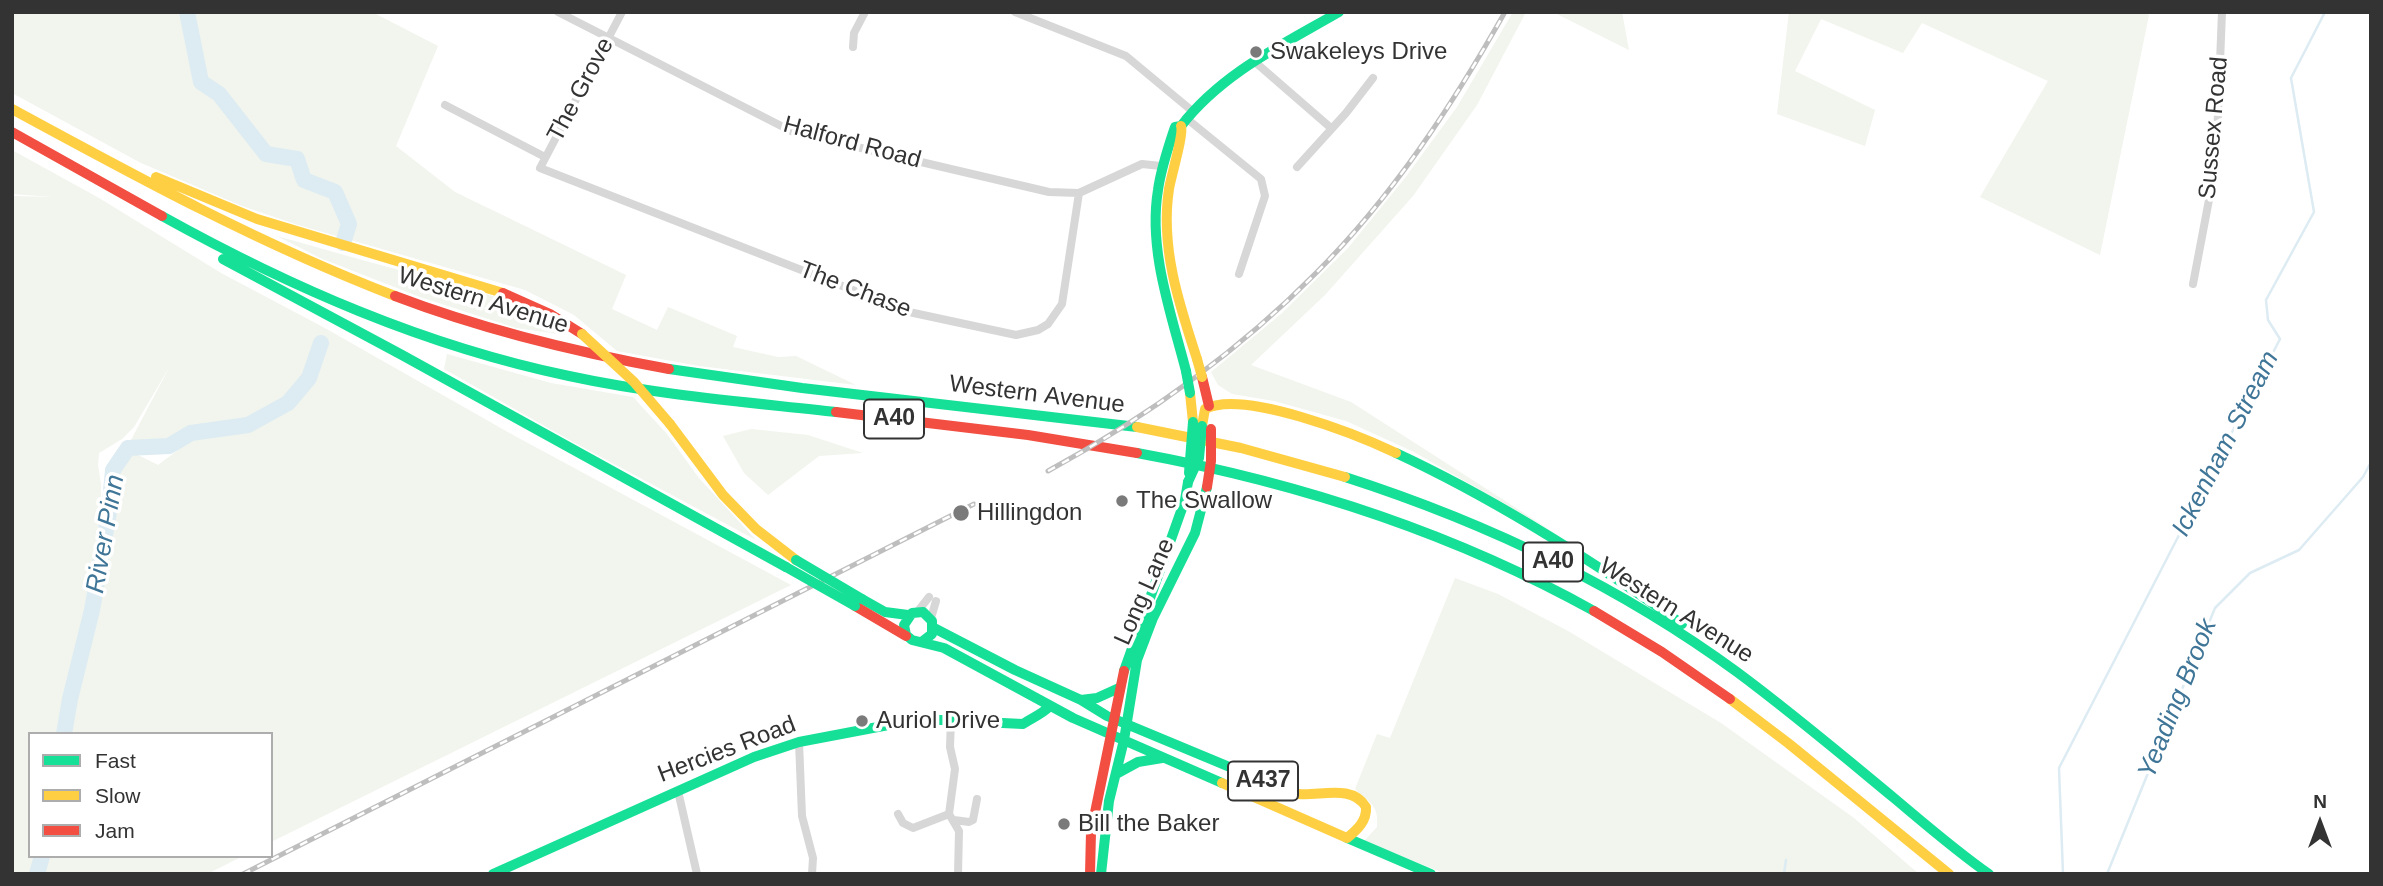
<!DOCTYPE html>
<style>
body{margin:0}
#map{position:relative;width:2383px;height:886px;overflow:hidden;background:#fff;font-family:Helvetica,sans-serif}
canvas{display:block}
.frame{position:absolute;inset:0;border:14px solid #333;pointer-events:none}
.legend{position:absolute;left:28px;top:732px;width:245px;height:126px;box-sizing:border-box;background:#fff;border:2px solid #adadad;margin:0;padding:9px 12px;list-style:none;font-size:21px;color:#333}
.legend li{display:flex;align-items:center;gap:14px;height:35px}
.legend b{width:35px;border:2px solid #adadad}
.north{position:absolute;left:2285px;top:788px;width:70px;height:70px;-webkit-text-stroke:5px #fff;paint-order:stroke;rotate:0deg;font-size:19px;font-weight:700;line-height:28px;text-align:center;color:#333}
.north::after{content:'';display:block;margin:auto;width:24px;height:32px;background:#333;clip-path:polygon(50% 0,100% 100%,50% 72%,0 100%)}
</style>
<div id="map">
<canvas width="2383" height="886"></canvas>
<div class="frame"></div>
<ul class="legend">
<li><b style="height:9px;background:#16e098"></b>Fast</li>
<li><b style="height:9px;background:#ffcf43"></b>Slow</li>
<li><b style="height:9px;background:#f24e42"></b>Jam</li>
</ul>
<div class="north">N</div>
</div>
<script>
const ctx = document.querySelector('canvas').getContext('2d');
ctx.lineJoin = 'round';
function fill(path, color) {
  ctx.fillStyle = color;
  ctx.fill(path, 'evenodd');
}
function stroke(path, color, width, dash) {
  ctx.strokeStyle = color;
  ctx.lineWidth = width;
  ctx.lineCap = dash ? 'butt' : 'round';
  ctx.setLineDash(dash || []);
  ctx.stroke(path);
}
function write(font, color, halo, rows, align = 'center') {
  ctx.font = font + ' Helvetica,sans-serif';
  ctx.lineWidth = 7;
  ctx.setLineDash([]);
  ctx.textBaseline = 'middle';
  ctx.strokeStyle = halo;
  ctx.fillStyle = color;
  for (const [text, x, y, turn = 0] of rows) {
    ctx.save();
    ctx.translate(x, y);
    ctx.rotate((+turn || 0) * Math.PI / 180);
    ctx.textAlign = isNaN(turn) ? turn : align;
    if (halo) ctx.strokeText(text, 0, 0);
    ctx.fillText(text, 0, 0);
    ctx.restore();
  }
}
const green = new Path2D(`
 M 12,12 L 372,12 L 438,46 L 396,146 L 455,192 L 626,275 L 612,309 L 657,330 L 668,307 L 737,336 L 733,347 L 778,357 L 796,356 L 856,385 L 699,366 L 617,351 L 574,315 L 525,290 L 298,225 L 242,206 L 141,163 L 12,93 Z
 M 1513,12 L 1526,12 L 1477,105 L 1413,196 L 1325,295 L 1251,365 L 1351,402 L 1552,531 L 1414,452 L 1346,421 L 1274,401 L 1232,394 L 1218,385 L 1211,372 L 1281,314 L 1348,248 L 1405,178 L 1457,107 Z
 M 1553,12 L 1622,12 L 1629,50 Z
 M 1789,12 L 2143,12 L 2149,15 L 2100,255 L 1980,197 L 2048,81 L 1922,23 L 1903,53 L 1821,19 L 1795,71 L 1875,110 L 1865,146 L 1777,114 Z
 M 12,150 L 99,198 L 221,273 L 323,327 L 513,435 L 791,585 L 271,842 L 271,734 L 30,734 L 30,856 L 243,856 L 207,874 L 12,874 L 12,196 L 54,197 L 12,194 ZM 170,366 L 131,440 L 189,442 L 158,465 L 130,451 L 110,476 L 101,518 L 101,484 L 98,465 L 99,453 L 122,439 L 134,427 Z
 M 277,236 C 321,248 364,261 407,272 C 462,287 521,298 566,335 L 516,328 L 420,297 L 320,258 Z
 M 447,354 L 551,383 L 633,397 L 667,434 L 699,478 L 756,540 L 573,442 L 444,369 Z
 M 751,429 L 808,435 L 863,453 L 819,456 L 768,495 L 744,473 L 723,436 Z
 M 1455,578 L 1498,594 L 1568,631 L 1721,723 L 1854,818 L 1919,874 L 1446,874 L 1364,841 L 1377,827 C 1379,805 1370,803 1355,789 L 1377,734 L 1390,738 Z`);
const stream = new Path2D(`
 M 1784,874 L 1786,860
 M 2063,874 L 2059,768 L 2280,339 L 2268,320 L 2266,300 L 2314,212 L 2291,78 L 2325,12
 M 2107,874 L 2215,608 L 2250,573 L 2299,550 L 2363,477 L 2371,462`);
const river = new Path2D(`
 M 187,12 L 201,82 L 219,94 L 266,154 L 297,159 L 304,180 L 335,192 L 349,224 L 343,243
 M 64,734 L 70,699 L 92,610 L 109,512 L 113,470 L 128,448 L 169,446 L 191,433 L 248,425 L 288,403 L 309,378 L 321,343
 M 37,874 L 42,856`);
const street = new Path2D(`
 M 558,12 L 793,132 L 1049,192 L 1079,193 L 1142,164 L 1161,166
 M 622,12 L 540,168 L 909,312 L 1016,335 L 1038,330 L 1048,324 L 1062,304 L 1079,193
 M 1015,12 L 1126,56 L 1191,110
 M 853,47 L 854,33 L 865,12
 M 1255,62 L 1331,128
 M 445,105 L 545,157
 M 1186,118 L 1261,179 L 1265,196 L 1239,274
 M 1297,167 L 1346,113 L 1373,78
 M 2193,284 L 2216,163 L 2222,12
 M 918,611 L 929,597
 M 931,618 L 936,601
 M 951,719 L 950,747 L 955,769 L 949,814 L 959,831 L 958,874
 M 799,742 L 802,816 L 813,858 L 812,874
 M 678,791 L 697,874
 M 898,814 L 903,823 L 913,828 L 949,814
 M 954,820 L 969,822 L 973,820 L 977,799`);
const fast = new Path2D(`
 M 162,216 C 290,287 425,346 569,376 C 657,395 747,402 836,412
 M 223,259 L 402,355 L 786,567
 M 669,369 L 802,388 L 1137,427
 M 1186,371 C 1171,313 1148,250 1158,190 C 1161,168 1168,148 1175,127 L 1181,126 C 1222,73 1282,45 1339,12
 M 1137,453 C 1296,482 1452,532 1594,611
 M 1396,453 C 1495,499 1593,561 1682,624
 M 1345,477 C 1485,522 1618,585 1737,672 C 1791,712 1842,755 1894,798 C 1925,824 1956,851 1989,874
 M 862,599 L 885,612 L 908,615
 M 934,628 L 1015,670 L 1081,700 L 1107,716 L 1268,783
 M 923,641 L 932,634 L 932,621 L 923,612 L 912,613 L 904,625 L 906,635 L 912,640 L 944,648 L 1073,718 L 1222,783
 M 1124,671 L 1185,500 L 1188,482
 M 1081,700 L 1097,698 L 1119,688
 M 1116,774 L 1138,762 L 1162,758
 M 1347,838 L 1431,874
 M 493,874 L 754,757 L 799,742 L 920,719 L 1023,724 C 1033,717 1041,715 1050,706
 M 1101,874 L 1109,801 L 1124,740 L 1137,660 L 1153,618 L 1195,533 L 1207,487`);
const slow = new Path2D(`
 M 12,109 C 137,177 262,245 395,296
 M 1181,126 C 1184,134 1171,176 1169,189 C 1160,247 1179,304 1197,359
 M 156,177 L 257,219 L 503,293
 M 1190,393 L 1193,422
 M 670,424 L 723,495 L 756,529 L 796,560
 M 1202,426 L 1205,409 C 1243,389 1358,435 1396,453
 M 1137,427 L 1241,448 L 1345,477
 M 1730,699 L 1788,743 L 1949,874
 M 1222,783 L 1347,838 C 1357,830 1367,821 1366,807 C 1352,784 1321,796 1299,794 C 1288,793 1278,787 1268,783`);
const jam = new Path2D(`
 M 12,132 L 162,216
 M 503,293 L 550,314 L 582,334
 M 395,296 C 484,330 575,352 669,369
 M 1202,377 L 1209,406
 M 836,412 L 1028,435 L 1137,453
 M 855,606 L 906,636
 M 1594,611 L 1662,652 L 1730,699
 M 1090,874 L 1091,832 L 1124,671`);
const rail = new Path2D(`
 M 1048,471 C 1145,418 1238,352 1316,273 C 1392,197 1452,106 1505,12
 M 243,874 L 974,504`);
const fastBridge = new Path2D(`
 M 1186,371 L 1190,393
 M 1189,473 L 1193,422
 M 1188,482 L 1199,458 L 1202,426
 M 796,560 L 862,599
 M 786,567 L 855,606`);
const slowBridge = new Path2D(`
 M 582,334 L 634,382 L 670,424
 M 1197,359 L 1202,377`);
const jamBridge = new Path2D(`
 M 1207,487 L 1211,461 L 1211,429`);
const markers = [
 [1256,52,7,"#7a7a7a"],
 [1122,501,7,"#7a7a7a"],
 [961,513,9,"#7a7a7a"],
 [862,721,7,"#7a7a7a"],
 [1064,824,7,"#7a7a7a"]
];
const shields = [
 [894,419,60],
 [1553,562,60],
 [1263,781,70]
];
const shieldNames = [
 ["A40",894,419],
 ["A40",1553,562],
 ["A437",1263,781]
];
const poiNames = [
 ["Swakeleys Drive",1270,52],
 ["The Swallow",1136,501],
 ["Hillingdon",977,513],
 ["Auriol Drive",876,721],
 ["Bill the Baker",1078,824]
];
const streetNames = [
 ["The Grove",581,90,-62],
 ["Sussex Road",2214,128,-85],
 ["Halford Road",852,143,15],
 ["The Chase",855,290,21],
 ["Western Avenue",483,301,17],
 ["Western Avenue",1037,395,7],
 ["Long Lane",1145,592,-66],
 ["Western Avenue",1676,611,32],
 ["Hercies Road",727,750,-21]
];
const waterNames = [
 ["Ickenham Stream",2226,444,-63],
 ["River Pinn",106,534,-80],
 ["Yeading Brook",2178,699,-68]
];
fill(green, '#f1f5ed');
stroke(stream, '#ddebf3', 2.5);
stroke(river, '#ddebf3', 16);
stroke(street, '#d7d7d7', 8);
stroke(fast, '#16e098', 10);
stroke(slow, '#ffcf43', 10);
stroke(jam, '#f24e42', 10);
stroke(rail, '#bebebe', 5);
stroke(rail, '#fff', 2.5, [8]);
stroke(fastBridge, '#16e098', 10);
stroke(slowBridge, '#ffcf43', 10);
stroke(jamBridge, '#f24e42', 10);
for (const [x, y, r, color] of markers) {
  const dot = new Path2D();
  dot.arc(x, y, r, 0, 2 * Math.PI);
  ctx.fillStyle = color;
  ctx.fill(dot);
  stroke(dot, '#fff', 2.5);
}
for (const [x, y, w] of shields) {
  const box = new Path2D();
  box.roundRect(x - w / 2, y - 19.5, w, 39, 5);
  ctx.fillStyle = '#fff';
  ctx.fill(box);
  stroke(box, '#333', 2);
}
write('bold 23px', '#333', null, shieldNames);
write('24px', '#333', '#fff', poiNames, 'left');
write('24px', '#333', '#fff', streetNames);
write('italic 26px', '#3f7597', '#fff', waterNames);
</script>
